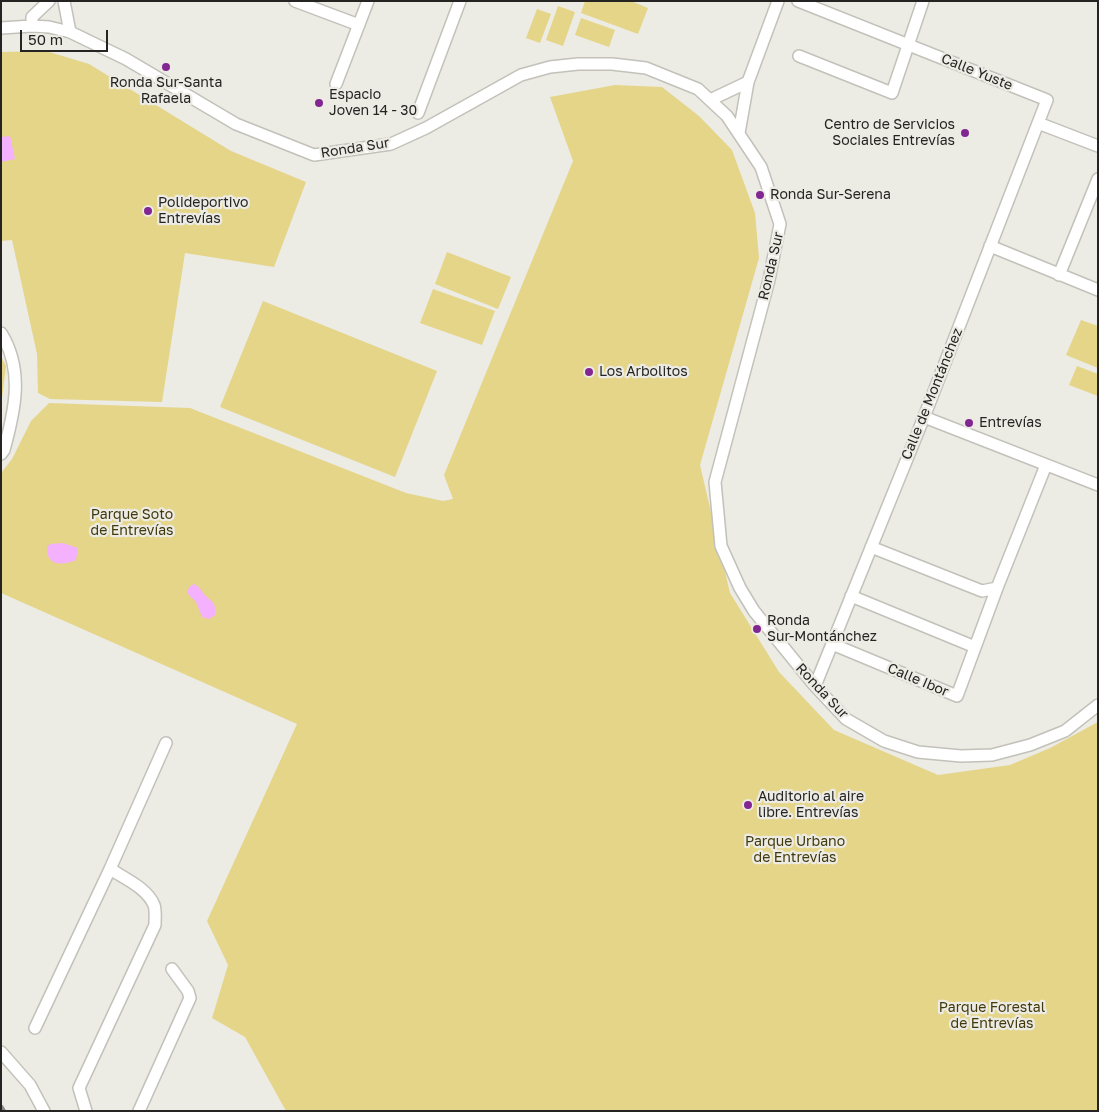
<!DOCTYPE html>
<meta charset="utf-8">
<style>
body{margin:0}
#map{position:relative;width:1099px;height:1112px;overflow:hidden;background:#ecebe4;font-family:"Golos Text",sans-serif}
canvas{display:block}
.frame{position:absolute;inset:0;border:2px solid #252422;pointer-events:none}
.scale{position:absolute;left:20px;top:30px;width:88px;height:22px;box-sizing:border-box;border:2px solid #252422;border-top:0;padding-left:6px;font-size:15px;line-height:18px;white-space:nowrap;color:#252422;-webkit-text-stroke:4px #ecebe4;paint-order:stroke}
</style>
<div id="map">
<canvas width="1099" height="1112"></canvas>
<div class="frame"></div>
<div class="scale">50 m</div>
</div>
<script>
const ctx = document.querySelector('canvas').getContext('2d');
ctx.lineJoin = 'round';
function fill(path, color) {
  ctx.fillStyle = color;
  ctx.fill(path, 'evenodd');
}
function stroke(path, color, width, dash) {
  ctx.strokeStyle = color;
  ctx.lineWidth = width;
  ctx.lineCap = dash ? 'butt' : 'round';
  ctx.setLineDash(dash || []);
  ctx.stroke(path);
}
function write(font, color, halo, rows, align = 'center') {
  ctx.font = font + ' "Golos Text",sans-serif';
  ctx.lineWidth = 4.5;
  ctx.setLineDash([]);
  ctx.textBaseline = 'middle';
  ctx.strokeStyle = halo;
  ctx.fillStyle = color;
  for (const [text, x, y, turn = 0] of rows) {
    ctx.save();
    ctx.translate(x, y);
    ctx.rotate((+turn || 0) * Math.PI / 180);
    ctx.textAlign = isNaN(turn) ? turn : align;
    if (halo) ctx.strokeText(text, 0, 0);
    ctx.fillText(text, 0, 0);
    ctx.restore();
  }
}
const green = new Path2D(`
 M 585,1 L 631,1 L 648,8 L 638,34 L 581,13 Z
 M 558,6 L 575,12 L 563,46 L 546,40 Z
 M 537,9 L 551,14 L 540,43 L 526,38 Z
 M 581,18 L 615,30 L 609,47 L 575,35 Z
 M 46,51 L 89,64 L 231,151 L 306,182 L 274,267 L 185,253 L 162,402 L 50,399 L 38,393 L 37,354 L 12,240 L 1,241 L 1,52 Z
 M 615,85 L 662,87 L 699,116 L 732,150 L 755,213 L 759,258 L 700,465 L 730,593 L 779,672 L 834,730 L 938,775 L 1010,765 L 1050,748 L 1098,722 L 1098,1111 L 286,1111 L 245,1037 L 212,1018 L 228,965 L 207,921 L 297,724 L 1,593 L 1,473 L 12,459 L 31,421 L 49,403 L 190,408 L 406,493 L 443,501 L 453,499 L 444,475 L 573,161 L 550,97 Z
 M 447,252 L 511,277 L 498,309 L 435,284 Z
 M 433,289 L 495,311 L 482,345 L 420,323 Z
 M 263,301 L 437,371 L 395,477 L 220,407 Z
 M 1081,320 L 1098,326 L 1098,368 L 1066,355 Z
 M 1,356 L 6,366 L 1,406 Z
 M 1077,366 L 1098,374 L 1098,396 L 1069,385 Z`);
const water = new Path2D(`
 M 10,136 L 15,159 L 1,162 L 1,137 Z
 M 63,543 L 78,548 L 76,560 C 62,566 46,566 47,547 L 50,544 Z
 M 194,584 C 203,589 200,591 206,596 C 214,604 216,603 215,615 L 209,619 L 202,617 L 196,602 L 187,593 L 189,587 Z`);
const minor = new Path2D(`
 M 64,1 L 70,32
 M 295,1 L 359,25
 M 798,1 L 1047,100 L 924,417 L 815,686
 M 32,26 L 32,17 L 49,1
 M 1,28 L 32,26 L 49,27 L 70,32 L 126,59 L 236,124 L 314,155 L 391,144 L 426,128 L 521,75 L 550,67 L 578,64 L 612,64 L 646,68 L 698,89 L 727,116 L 761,167 L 780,224 L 769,280 L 715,482 L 721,546 L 740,588 L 754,611 L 815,686 L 846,719 L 884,741 L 918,752 L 961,756 L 992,755 L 1030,745 L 1065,731 L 1098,705
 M 799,56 L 892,93 L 923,1
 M 336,84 L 368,1
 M 710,100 L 748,82
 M 418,113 L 460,1
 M 1038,123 L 1098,146
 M 739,133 L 748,82 L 778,1
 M 990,246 L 1098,290
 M 1059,275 L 1098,179
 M 1,333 C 24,370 15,410 4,450 L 1,454
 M 924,417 L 1098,485
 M 871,547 L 982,591 L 997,588 L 1046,465
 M 851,596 L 975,647
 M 832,644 L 957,696 L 997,588
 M 35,1028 L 110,869 L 166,743
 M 1,1052 L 30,1085 L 44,1111
 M 86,1111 L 79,1088 L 155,925 C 155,918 156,911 154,905 C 147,888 124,878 110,869
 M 139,1111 L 190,998 L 188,991 L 172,969`);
const rail = new Path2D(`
 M 1,1106 L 4,1111`);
const markers = [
 [166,67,5,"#822691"],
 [319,103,5,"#822691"],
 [965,133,5,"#822691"],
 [760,195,5,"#822691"],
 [148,211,5,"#822691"],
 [589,372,5,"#822691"],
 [969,423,5,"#822691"],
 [757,629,5,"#822691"],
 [748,805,5,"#822691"]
];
const streetNames = [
 ["Calle Yuste",977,72,22],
 ["Ronda Sur",355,148,-9],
 ["Ronda Sur",771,266,-77],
 ["Calle de Montánchez",932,394,-68],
 ["Calle Ibor",918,680,23],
 ["Ronda Sur",822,691,47]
];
const poiNames = [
 ["Ronda Sur-Santa",166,83,"center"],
 ["Rafaela",166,99,"center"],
 ["Espacio",329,95],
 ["Joven 14 - 30",329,111],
 ["Centro de Servicios",955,125,"right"],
 ["Sociales Entrevías",955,141,"right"],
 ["Ronda Sur-Serena",770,195],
 ["Polideportivo",158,203],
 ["Entrevías",158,219],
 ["Los Arbolitos",599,372],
 ["Entrevías",979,423],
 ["Ronda",767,621],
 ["Sur-Montánchez",767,637],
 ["Auditorio al aire",758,797],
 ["libre. Entrevías",758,813]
];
const parkNames = [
 ["Parque Soto",132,515],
 ["de Entrevías",132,531],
 ["Parque Urbano",795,842],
 ["de Entrevías",795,858],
 ["Parque Forestal",992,1008],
 ["de Entrevías",992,1024]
];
fill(green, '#e5d589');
fill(water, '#f3b1fe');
stroke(minor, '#c2c1ba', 14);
stroke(minor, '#fff', 11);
stroke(rail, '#898884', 4, [10, 5]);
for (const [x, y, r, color] of markers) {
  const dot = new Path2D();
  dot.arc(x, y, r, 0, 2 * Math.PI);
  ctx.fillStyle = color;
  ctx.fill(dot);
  stroke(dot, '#ecebe4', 2);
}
write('14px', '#252422', '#ecebe4', streetNames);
write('14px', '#252422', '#ecebe4', poiNames, 'left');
write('14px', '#41380b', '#ecebe4', parkNames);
</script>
